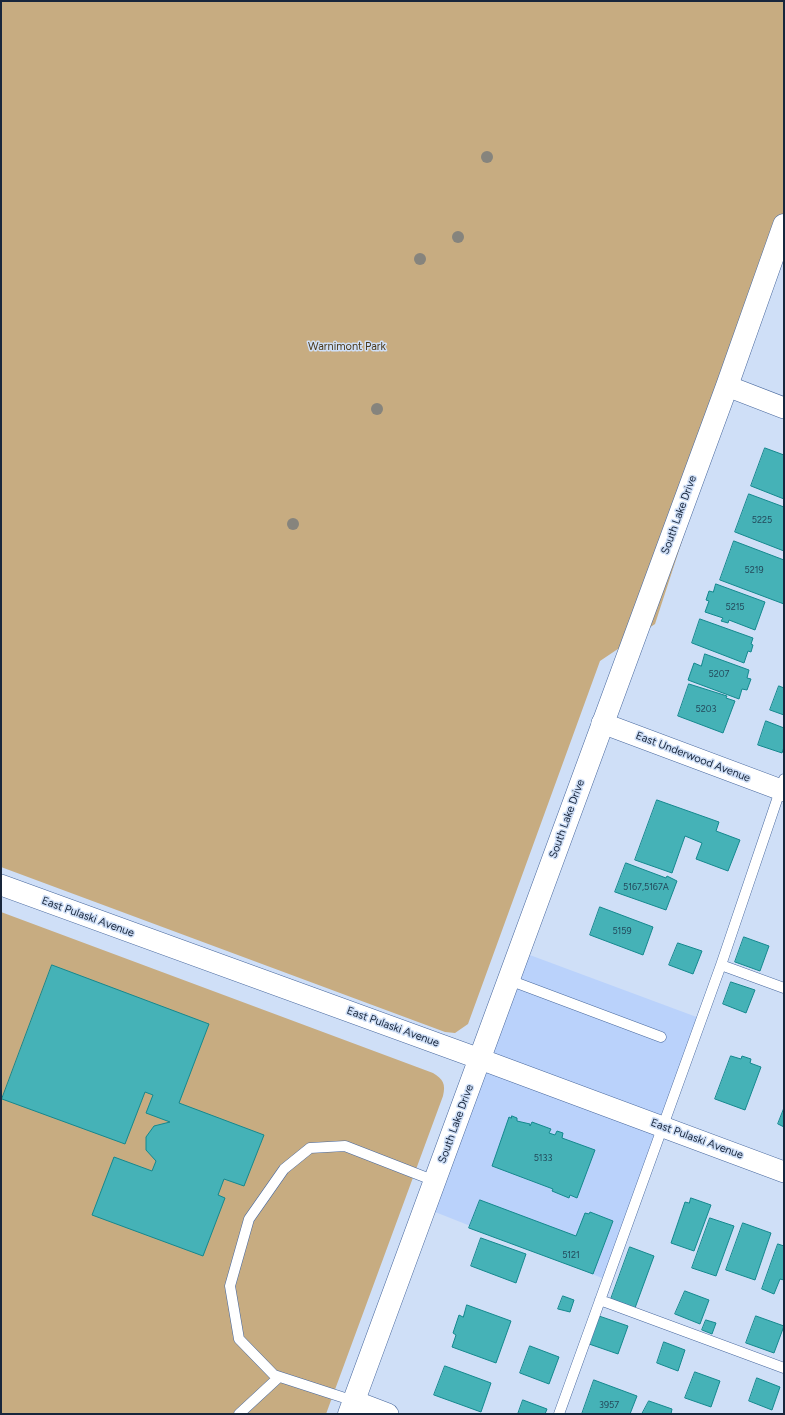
<!DOCTYPE html>
<style>
body{margin:0}
#map{position:relative;width:785px;height:1415px;overflow:hidden;background:#cfdff7;font-family:Figtree,sans-serif}
canvas{display:block}
.frame{position:absolute;inset:0;border:2px solid #18263c;pointer-events:none}
</style>
<div id="map">
<canvas width="785" height="1415"></canvas>
<div class="frame"></div>
</div>
<script>
const ctx = document.querySelector('canvas').getContext('2d');
ctx.lineJoin = 'round';
function fill(path, color) {
  ctx.fillStyle = color;
  ctx.fill(path, 'evenodd');
}
function stroke(path, color, width, dash) {
  ctx.strokeStyle = color;
  ctx.lineWidth = width;
  ctx.lineCap = dash ? 'butt' : 'round';
  ctx.setLineDash(dash || []);
  ctx.stroke(path);
}
function write(font, color, halo, rows, align = 'center') {
  ctx.font = font + ' Figtree,sans-serif';
  ctx.lineWidth = 3;
  ctx.setLineDash([]);
  ctx.textBaseline = 'middle';
  ctx.strokeStyle = halo;
  ctx.fillStyle = color;
  for (const [text, x, y, turn = 0] of rows) {
    ctx.save();
    ctx.translate(x, y);
    ctx.rotate((+turn || 0) * Math.PI / 180);
    ctx.textAlign = isNaN(turn) ? turn : align;
    if (halo) ctx.strokeText(text, 0, 0);
    ctx.fillText(text, 0, 0);
    ctx.restore();
  }
}
const built = new Path2D(`
 M 519,951 L 702,1019 L 607,1280 L 425,1208 Z`);
const green = new Path2D(`
 M 1,1 L 784,1 L 784,228 L 655,624 L 600,661 L 468,1024 L 455,1033 L 445,1032 L 1,867 Z
 M 1,912 L 433,1073 C 443,1079 446,1084 443,1096 L 326,1414 L 1,1414 Z`);
const building = new Path2D(`
 M 765,448 L 784,455 L 784,499 L 751,486 Z
 M 749,494 L 784,507 L 784,551 L 735,532 Z
 M 734,541 L 784,560 L 784,604 L 720,580 Z
 M 716,584 L 765,602 L 755,630 L 729,620 L 728,623 L 721,621 L 723,618 L 705,612 L 709,601 L 706,600 L 709,591 L 713,592 Z
 M 700,619 L 753,638 L 751,644 L 753,645 L 751,652 L 748,651 L 744,663 L 692,643 Z
 M 705,654 L 749,670 L 747,678 L 751,679 L 747,690 L 742,689 L 739,699 L 688,680 L 694,663 L 701,666 Z
 M 689,684 L 727,696 L 726,698 L 735,701 L 723,733 L 678,716 Z
 M 779,686 L 784,688 L 784,715 L 770,710 Z
 M 766,721 L 784,728 L 784,747 L 782,753 L 758,745 Z
 M 657,800 L 719,822 L 716,831 L 740,840 L 728,871 L 696,859 L 702,843 L 685,836 L 672,873 L 635,860 Z
 M 626,863 L 666,878 L 667,876 L 677,881 L 666,910 L 615,892 Z
 M 600,907 L 653,927 L 643,955 L 590,935 Z
 M 744,937 L 769,946 L 760,971 L 735,962 Z
 M 678,943 L 702,951 L 693,974 L 669,965 Z
 M 52,965 L 209,1024 L 179,1103 L 264,1135 L 244,1186 L 224,1179 L 218,1195 L 225,1198 L 203,1256 L 92,1215 L 114,1157 L 152,1171 L 156,1161 L 146,1150 L 146,1137 L 154,1126 L 170,1122 L 146,1113 L 153,1095 L 145,1092 L 125,1144 L 2,1099 Z
 M 731,982 L 755,990 L 746,1013 L 723,1004 Z
 M 731,1056 L 741,1059 L 742,1056 L 751,1059 L 750,1063 L 761,1067 L 745,1110 L 715,1099 Z
 M 784,1108 L 784,1127 L 778,1124 Z
 M 512,1116 L 517,1118 L 517,1121 L 530,1124 L 530,1126 L 532,1122 L 551,1129 L 549,1133 L 555,1135 L 557,1131 L 563,1133 L 562,1138 L 595,1150 L 577,1198 L 570,1195 L 569,1198 L 552,1191 L 553,1189 L 492,1166 L 509,1117 L 511,1118 Z
 M 691,1198 L 711,1205 L 694,1251 L 671,1243 L 685,1202 L 689,1203 Z
 M 480,1200 L 576,1236 L 585,1213 L 589,1214 L 590,1212 L 613,1221 L 593,1274 L 469,1228 Z
 M 710,1218 L 734,1226 L 716,1276 L 692,1268 Z
 M 743,1223 L 771,1233 L 755,1280 L 726,1270 Z
 M 481,1238 L 526,1254 L 516,1283 L 471,1266 Z
 M 778,1244 L 784,1246 L 784,1280 L 780,1279 L 774,1294 L 762,1289 Z
 M 630,1247 L 654,1256 L 635,1308 L 611,1299 Z
 M 685,1291 L 709,1300 L 700,1324 L 675,1314 Z
 M 563,1296 L 574,1300 L 570,1312 L 558,1309 Z
 M 467,1305 L 511,1321 L 496,1363 L 452,1347 L 456,1335 L 453,1333 L 459,1315 L 463,1317 Z
 M 599,1316 L 628,1326 L 618,1354 L 589,1344 Z
 M 756,1316 L 784,1326 L 774,1353 L 746,1343 Z
 M 706,1320 L 716,1323 L 712,1334 L 702,1330 Z
 M 664,1342 L 685,1350 L 678,1371 L 657,1363 Z
 M 530,1346 L 559,1357 L 549,1384 L 520,1373 Z
 M 445,1366 L 491,1383 L 481,1412 L 434,1395 Z
 M 695,1372 L 720,1381 L 711,1407 L 685,1398 Z
 M 757,1378 L 780,1387 L 772,1410 L 749,1401 Z
 M 594,1380 L 637,1396 L 630,1414 L 582,1414 Z
 M 523,1400 L 547,1409 L 545,1414 L 518,1414 Z
 M 649,1401 L 672,1409 L 671,1414 L 642,1414 Z`);
const lane = new Path2D(`
 M 721,965 L 784,988
 M 509,980 L 661,1037
 M 600,1300 L 784,1368
 M 354,1401 L 274,1375 L 239,1339 L 230,1286 L 249,1219 L 284,1169 L 310,1148 L 345,1146 L 435,1181
 M 239,1414 L 279,1377
 M 559,1414 L 721,965 L 784,779`);
const street = new Path2D(`
 M 727,386 L 784,408
 M 602,723 L 784,791
 M 1,885 L 480,1059 L 784,1172
 M 354,1401 L 388,1414`);
const secondary = new Path2D(`
 M 349,1414 L 727,386 L 784,225`);
const trees = [
 [487,157],
 [458,237],
 [420,259],
 [377,409],
 [293,524]
];
const numberNames = [
 ["5225",762,520],
 ["5219",754,570],
 ["5215",735,607],
 ["5207",719,674],
 ["5203",706,709],
 ["5167,5167A",646,887],
 ["5159",622,931],
 ["5133",543,1158],
 ["5121",571,1255],
 ["3957",609,1405]
];
const parkNames = [
 ["Warnimont Park",347,347]
];
const streetNames = [
 ["South Lake Drive",679,515,-70],
 ["East Underwood Avenue",693,757,21],
 ["South Lake Drive",567,819,-70],
 ["East Pulaski Avenue",88,917,20],
 ["East Pulaski Avenue",393,1027,20],
 ["South Lake Drive",456,1124,-70],
 ["East Pulaski Avenue",697,1139,20]
];
fill(built, '#bad2fb');
fill(green, '#c7ac81');
fill(building, '#45b2b7');
stroke(building, '#14888e', 1);
stroke(lane, '#48689e', 11);
stroke(street, '#48689e', 22);
stroke(secondary, '#48689e', 23);
stroke(lane, '#fff', 10);
stroke(street, '#fff', 21);
stroke(secondary, '#fff', 22);
ctx.fillStyle = '#86847d';
for (const [x, y] of trees) {
  ctx.beginPath();
  ctx.arc(x, y, 6, 0, 2 * Math.PI);
  ctx.fill();
}
write('9px', '#23495b', null, numberNames);
write('11px', '#4a391a', '#cfdff7', parkNames);
write('11px', '#18263c', '#cfdff7', streetNames);
</script>
